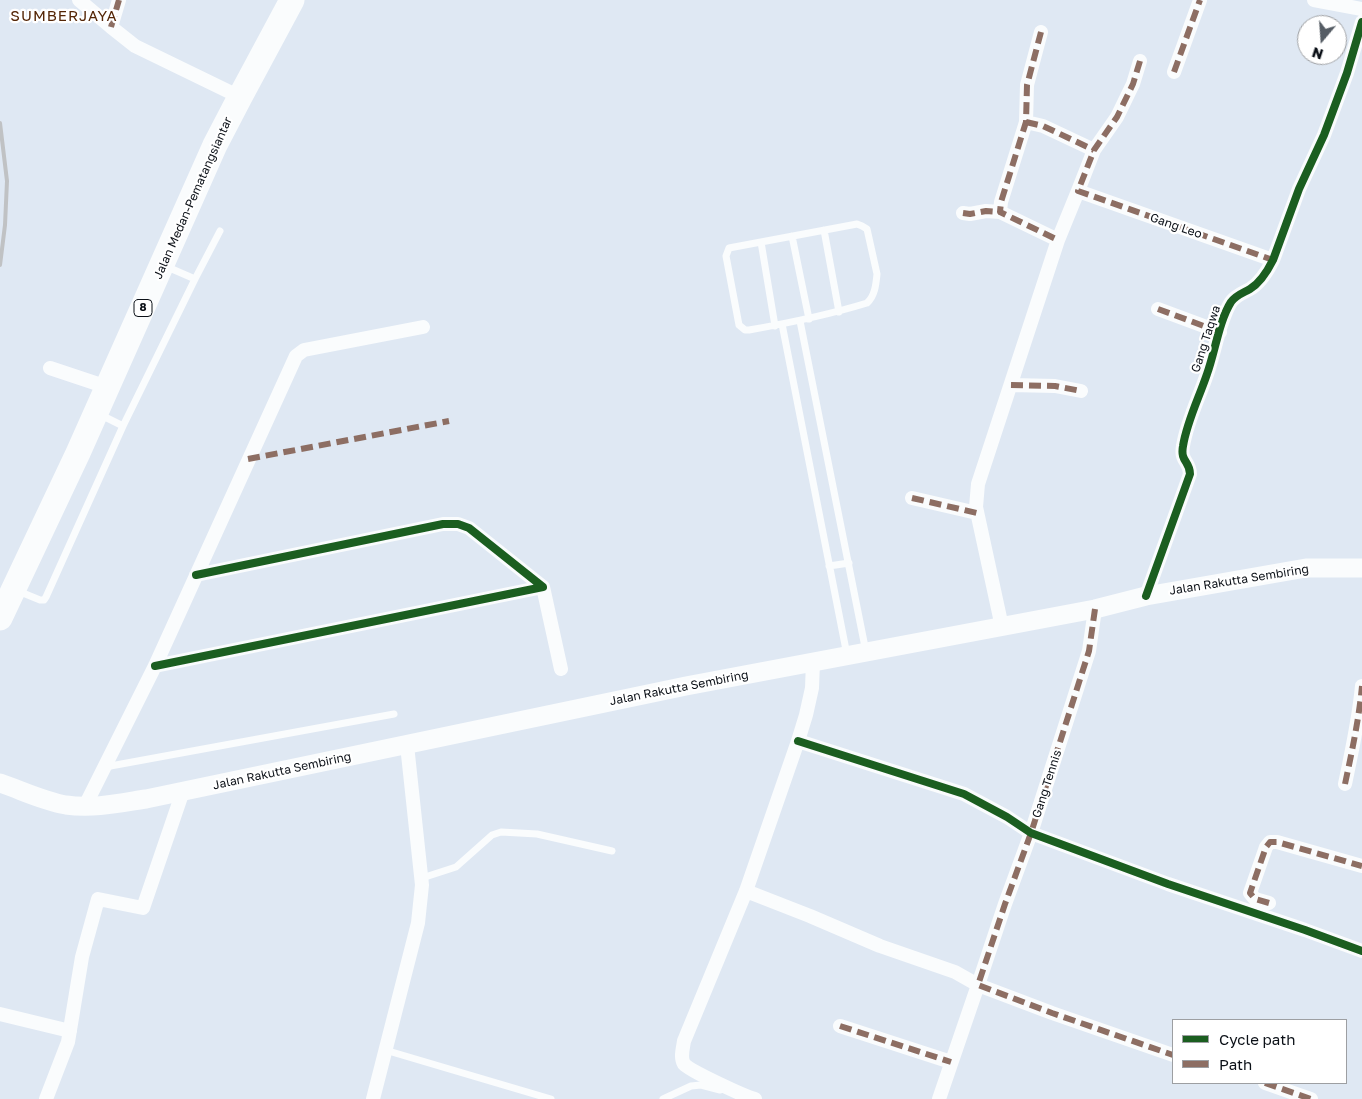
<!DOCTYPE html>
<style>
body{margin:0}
#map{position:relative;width:1362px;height:1099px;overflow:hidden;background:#dfe8f3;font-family:"Golos Text",sans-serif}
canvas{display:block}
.legend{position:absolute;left:1172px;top:1019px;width:175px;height:65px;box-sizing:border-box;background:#fff;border:1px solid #9d9fa2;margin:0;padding:6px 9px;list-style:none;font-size:15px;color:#0b1017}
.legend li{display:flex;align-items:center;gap:10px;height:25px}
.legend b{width:25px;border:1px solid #9d9fa2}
.north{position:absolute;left:1297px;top:15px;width:50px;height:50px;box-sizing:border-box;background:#fff;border:1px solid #9d9fa2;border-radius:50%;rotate:198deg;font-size:14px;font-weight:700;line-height:20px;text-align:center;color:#0b1017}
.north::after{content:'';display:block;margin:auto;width:18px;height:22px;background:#555c64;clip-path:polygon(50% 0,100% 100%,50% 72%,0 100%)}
</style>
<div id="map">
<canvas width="1362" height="1099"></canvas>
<ul class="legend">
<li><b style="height:6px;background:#1b5e20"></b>Cycle path</li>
<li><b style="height:6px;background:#8d6e63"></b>Path</li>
</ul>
<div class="north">N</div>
</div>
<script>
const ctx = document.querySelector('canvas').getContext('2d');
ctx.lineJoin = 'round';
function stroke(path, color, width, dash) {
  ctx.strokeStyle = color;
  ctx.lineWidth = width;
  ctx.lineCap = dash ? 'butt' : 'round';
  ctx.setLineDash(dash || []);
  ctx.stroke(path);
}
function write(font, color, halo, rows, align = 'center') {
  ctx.font = font + ' "Golos Text",sans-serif';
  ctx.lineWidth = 4.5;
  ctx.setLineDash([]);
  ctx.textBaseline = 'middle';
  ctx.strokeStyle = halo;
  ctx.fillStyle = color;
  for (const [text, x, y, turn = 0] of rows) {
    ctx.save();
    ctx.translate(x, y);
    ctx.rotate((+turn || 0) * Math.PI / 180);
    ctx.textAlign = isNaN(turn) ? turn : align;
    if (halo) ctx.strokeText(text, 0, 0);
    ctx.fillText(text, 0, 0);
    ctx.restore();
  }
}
const lane = new Path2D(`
 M 857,224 L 862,226 L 867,229 L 877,274 C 876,284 875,296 867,303 C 828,315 789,323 749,330 L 745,330 L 739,325 L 726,256 L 729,248 Z
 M 824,230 L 839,312
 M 792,236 L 809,319
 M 761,242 L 775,326
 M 195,279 L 220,231
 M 800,321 L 866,652
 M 782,324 L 847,655
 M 101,415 L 123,426
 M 829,566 L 849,563
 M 18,591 L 40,600 L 44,600 L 46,597 L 123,426 L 195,279 L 165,266
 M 105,767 L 394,714
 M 422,878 L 456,867 L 492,835 L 501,832 L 537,834 L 612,851
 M 385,1050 L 551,1099
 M 663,1099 L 691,1086 L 701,1085 L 720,1090`);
const street = new Path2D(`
 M 79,0 L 111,27 L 135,46 L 240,97
 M 1314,0 L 1362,9
 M 111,27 L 119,0
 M 1041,32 L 1027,85 L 1026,122 L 1001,202 L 1000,212 L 1058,240
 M 1174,72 L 1200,0
 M 1026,122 L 1043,126 L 1094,150
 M 1078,191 L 1273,260
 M 963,213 L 970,214 L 986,211 L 1000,212
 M 1158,309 L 1220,332
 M 50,368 L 107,387
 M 1011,385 L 1055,386 L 1081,391
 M 912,498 L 977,513
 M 543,587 L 561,669
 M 1146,596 L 1190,474 C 1190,461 1180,462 1183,446 C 1187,421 1199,398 1207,374 C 1215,352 1219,321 1231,302 C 1236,295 1243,293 1250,289 C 1260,283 1268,270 1273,260 L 1299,189 L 1324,135 L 1347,73 L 1362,22
 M 1095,609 L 1089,651 L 1031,833 L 1005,904 L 978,985 L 1052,1013 L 1173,1055
 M 1002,627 L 976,507 L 978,484 L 1058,240 L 1078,191 L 1094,150 L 1117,117 L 1133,84 L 1140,61
 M 155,666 L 543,587 L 469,528 L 458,524 L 443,524 L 196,575
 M 798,741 L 964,794 L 1007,817 L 1031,833 L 1168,884 L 1305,930 L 1362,951
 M 1345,784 C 1352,751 1359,719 1362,686
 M 85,806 L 155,666 L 296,356 L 304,350 L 423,327
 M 746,891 L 810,916 L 880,946 L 955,972 L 978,985 L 939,1099
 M 1269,903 L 1255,899 L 1250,893 L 1266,847 L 1270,842 L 1277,842 L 1362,866
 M 0,1014 L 70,1031
 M 840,1026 L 951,1062
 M 1265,1083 L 1311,1099
 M 46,1099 L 68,1042 L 82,957 L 98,899 L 143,908 L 183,791
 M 373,1099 L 418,923 L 422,885 L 407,745
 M 755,1099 C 744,1096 690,1071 684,1064 C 680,1058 683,1048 684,1041 L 746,891 L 798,741 L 806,715 L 812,688 L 813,662`);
const secondary = new Path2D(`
 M 0,783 C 21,790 43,801 66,805 C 93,809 120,803 146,799 L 686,686 L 1095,609 L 1146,596 L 1306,568 L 1362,568`);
const highway = new Path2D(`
 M 0,618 L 78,453 L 215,145 L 240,97 L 292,0`);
const rail = new Path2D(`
 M 0,123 L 7,181 L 5,225 L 0,265`);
const quiet = new Path2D(`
 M 111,27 L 119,0
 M 1041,32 L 1027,85 L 1026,122 L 1001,202 L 1000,212 L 1058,240
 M 1140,61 L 1133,84 L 1117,117 L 1094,150 L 1078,191 L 1273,260
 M 1174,72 L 1200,0
 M 1026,122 L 1043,126 L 1094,150
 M 963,213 L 970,214 L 986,211 L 1000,212
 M 1158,309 L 1220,332
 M 1011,385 L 1055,386 L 1081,391
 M 248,459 L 449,421
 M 912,498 L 977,513
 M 1095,609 L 1089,651 L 1031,833 L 1005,904 L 978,985 L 1052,1013 L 1173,1055
 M 1345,784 C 1352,751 1359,719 1362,686
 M 1269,903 L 1255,899 L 1250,893 L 1266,847 L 1270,842 L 1277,842 L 1362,866
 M 840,1026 L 951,1062
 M 1265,1083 L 1311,1099`);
const cycleway = new Path2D(`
 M 1146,596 L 1190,474 C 1190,461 1180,462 1183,446 C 1187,421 1199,398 1207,374 C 1215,352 1219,321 1231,302 C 1236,295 1243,293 1250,289 C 1260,283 1268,270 1273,260 L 1299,189 L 1324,135 L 1347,73 L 1362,22
 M 155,666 L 543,587 L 469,528 L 458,524 L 443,524 L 196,575
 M 798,741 L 964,794 L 1007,817 L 1031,833 L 1168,884 L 1305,930 L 1362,951`);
const shields = [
 [143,308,18]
];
const shieldNames = [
 ["8",143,308]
];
const streetNames = [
 ["Jalan Medan-Pematangsiantar",193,198,-66],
 ["Gang Leo",1176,226,19],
 ["Gang Taqwa",1206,339,-72],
 ["Jalan Rakutta Sembiring",1239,580,-9],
 ["Jalan Rakutta Sembiring",679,688,-11],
 ["Jalan Rakutta Sembiring",282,771,-12],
 ["Gang Tennis",1047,784,-72]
];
const quarterNames = [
 ["SUMBERJAYA",64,16]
];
stroke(lane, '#fafcfd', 7);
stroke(street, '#fafcfd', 14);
stroke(secondary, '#fafcfd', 19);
stroke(highway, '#fafcfd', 25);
stroke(rail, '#c0c2c4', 4);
stroke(quiet, '#8d6e63', 6, [12, 6]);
stroke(cycleway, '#1b5e20', 8);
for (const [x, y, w] of shields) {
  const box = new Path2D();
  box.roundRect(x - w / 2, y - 8.5, w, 17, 4);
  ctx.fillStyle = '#fff';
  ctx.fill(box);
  stroke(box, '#0b1017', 1);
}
write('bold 11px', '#0b1017', null, shieldNames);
write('12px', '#0b1017', '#fff', streetNames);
ctx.letterSpacing = '1px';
write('15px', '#542607', '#fff', quarterNames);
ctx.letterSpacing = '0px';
</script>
